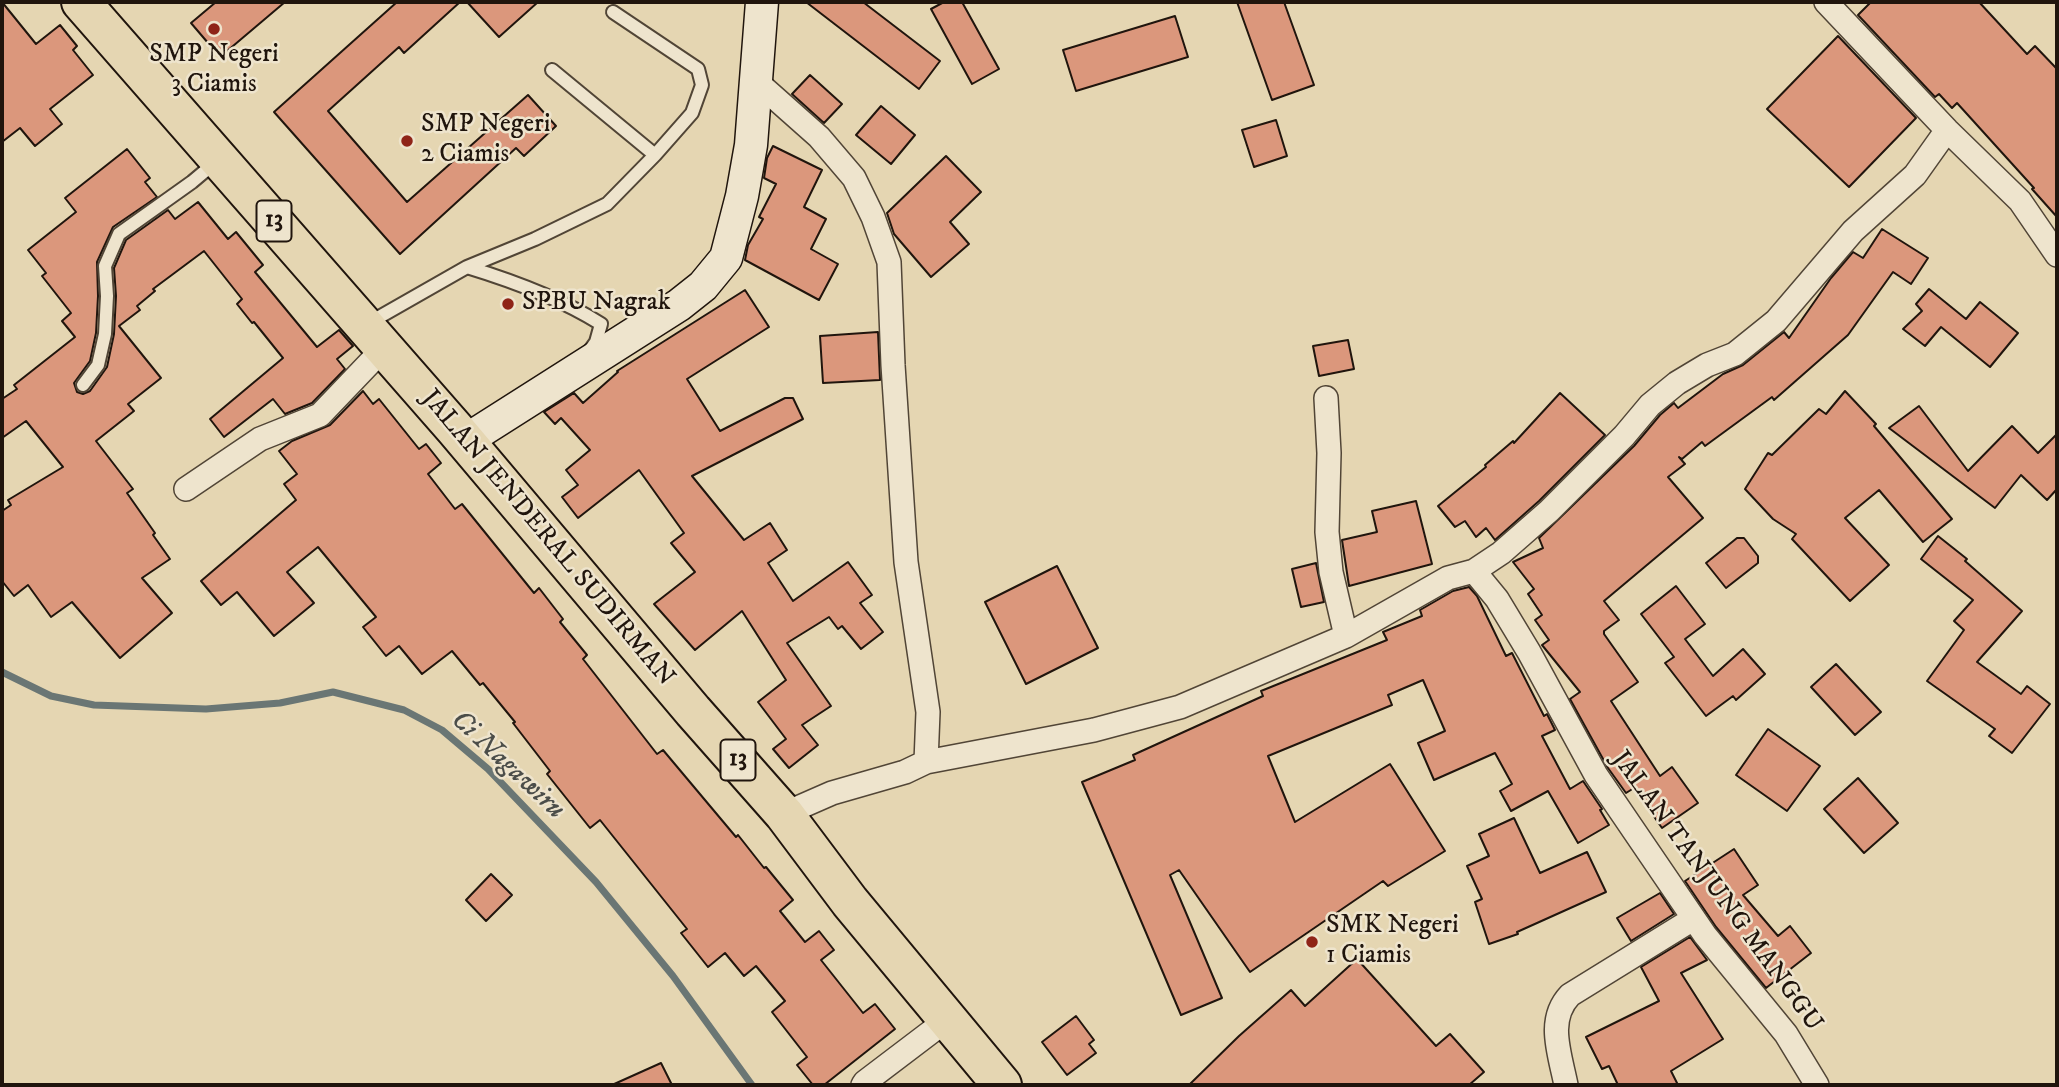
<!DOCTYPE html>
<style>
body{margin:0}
#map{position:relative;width:2059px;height:1087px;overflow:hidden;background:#e5d6b2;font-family:"IM FELL DW Pica",serif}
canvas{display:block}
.frame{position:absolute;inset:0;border:4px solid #20150d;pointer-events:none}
</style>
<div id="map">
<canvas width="2059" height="1087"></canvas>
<div class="frame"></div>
</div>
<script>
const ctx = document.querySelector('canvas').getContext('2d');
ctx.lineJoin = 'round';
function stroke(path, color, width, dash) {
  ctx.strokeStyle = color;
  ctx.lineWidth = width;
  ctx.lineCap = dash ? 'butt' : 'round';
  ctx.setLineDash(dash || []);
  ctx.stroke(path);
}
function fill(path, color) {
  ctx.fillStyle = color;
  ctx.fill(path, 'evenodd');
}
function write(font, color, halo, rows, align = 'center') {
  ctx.font = font + ' "IM FELL DW Pica",serif';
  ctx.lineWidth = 5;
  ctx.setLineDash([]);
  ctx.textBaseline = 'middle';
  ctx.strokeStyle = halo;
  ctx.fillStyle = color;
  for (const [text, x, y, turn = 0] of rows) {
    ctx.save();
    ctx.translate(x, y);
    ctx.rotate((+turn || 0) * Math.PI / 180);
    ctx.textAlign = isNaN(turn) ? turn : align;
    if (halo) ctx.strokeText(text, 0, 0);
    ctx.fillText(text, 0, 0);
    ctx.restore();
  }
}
const stream = new Path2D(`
 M 2,672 L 51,696 L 94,705 L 206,709 L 280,703 L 333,692 L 404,710 L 442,730 L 488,769 L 596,882 L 673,976 L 752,1085`);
const building = new Path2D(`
 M 2,2 L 36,44 L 60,25 L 77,46 L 73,50 L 93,75 L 50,109 L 62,124 L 35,146 L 20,128 L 2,142 Z
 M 216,2 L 285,2 L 220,57 L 191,23 Z
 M 397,2 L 460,2 L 404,53 L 399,47 L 328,111 L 407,202 L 528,95 L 556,126 L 524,156 L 516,148 L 400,254 L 274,112 Z
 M 467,2 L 538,2 L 499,37 Z
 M 806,2 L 863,2 L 940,61 L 919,89 Z
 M 944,2 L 962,2 L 999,69 L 972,84 L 931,9 Z
 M 1237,2 L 1284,2 L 1314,85 L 1272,100 Z
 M 1871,2 L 1979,2 L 2027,54 L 2035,46 L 2057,69 L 2057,217 L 2032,189 L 2034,188 L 1957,103 L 1952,108 L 1939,94 L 1935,97 L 1858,15 Z
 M 1175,16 L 1188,57 L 1076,91 L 1063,50 Z
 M 1838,36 L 1916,118 L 1849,187 L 1767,109 Z
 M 810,75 L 842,104 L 824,123 L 792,94 Z
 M 881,106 L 915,135 L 891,164 L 856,135 Z
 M 1276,120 L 1287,156 L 1254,167 L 1242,130 Z
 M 773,146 L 822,170 L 804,207 L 826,219 L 811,249 L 838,264 L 819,300 L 745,260 L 748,245 L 763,219 L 759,217 L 776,184 L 764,178 L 767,158 Z
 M 127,149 L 150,178 L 145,182 L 157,197 L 113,227 L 97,262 L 98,296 L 96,333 L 90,361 L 74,383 L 77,392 L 83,394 L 90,391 L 107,367 L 114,334 L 116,296 L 114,268 L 126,240 L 168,210 L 175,219 L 198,202 L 228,239 L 236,232 L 263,265 L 255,272 L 317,347 L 339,330 L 353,346 L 337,359 L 345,369 L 312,403 L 285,414 L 273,399 L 224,437 L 210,419 L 283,358 L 254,322 L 252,323 L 237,304 L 242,299 L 204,251 L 153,289 L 155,291 L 137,306 L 140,310 L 119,326 L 161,378 L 128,404 L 134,411 L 96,441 L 133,489 L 127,493 L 155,533 L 153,535 L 170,559 L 142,578 L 172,613 L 120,658 L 72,602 L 51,617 L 28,585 L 14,596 L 2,581 L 2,511 L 11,505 L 8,500 L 63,467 L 26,421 L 2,438 L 2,399 L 17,389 L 14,385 L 75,337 L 62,321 L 71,313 L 42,276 L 46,273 L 28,250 L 76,212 L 65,198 Z
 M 946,156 L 981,192 L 950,222 L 969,244 L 931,277 L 894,234 L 887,213 Z
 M 1882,229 L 1928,258 L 1911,284 L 1893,272 L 1848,335 L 1774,400 L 1772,397 L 1705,446 L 1702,442 L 1682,459 L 1679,457 L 1685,464 L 1668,477 L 1703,518 L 1604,601 L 1619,620 L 1604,631 L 1604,634 L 1638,682 L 1611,701 L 1660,776 L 1672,767 L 1698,803 L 1662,828 L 1634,788 L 1626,793 L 1608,768 L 1570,699 L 1580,692 L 1542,645 L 1549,640 L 1535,620 L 1542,615 L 1528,594 L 1534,589 L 1513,562 L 1543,548 L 1539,538 L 1634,446 L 1660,415 L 1674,403 L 1678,408 L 1723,374 L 1743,365 L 1784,332 L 1789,338 L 1831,278 L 1853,252 L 1863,258 Z
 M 1929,289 L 1966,319 L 1980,302 L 2018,333 L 1990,367 L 1941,327 L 1925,346 L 1903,329 L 1922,311 L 1916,304 Z
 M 745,290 L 769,327 L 687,379 L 720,431 L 785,398 L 793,398 L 803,419 L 692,476 L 744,540 L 770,523 L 787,550 L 768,563 L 793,601 L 848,562 L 872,595 L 860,603 L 883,632 L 861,649 L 842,626 L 838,629 L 829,617 L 787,643 L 831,706 L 802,725 L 818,745 L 789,768 L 773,749 L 786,739 L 758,702 L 786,680 L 742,611 L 695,650 L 654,604 L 695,572 L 671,543 L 684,533 L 639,470 L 578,518 L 562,497 L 578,485 L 566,470 L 590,450 L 561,418 L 555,424 L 544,412 L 574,393 L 583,403 L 618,372 L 617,371 Z
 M 878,332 L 880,380 L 823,383 L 820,336 Z
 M 1348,340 L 1354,369 L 1319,376 L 1313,346 Z
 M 363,391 L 373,404 L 379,399 L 419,449 L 426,444 L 441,463 L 428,474 L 455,509 L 462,504 L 534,593 L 539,588 L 563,619 L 560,622 L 587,655 L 583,659 L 657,754 L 663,750 L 736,837 L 738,835 L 764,868 L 766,867 L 793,900 L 780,911 L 805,942 L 819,931 L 834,950 L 821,960 L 863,1013 L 875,1004 L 895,1029 L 824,1085 L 813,1085 L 797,1065 L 807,1057 L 772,1012 L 785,1001 L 756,966 L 744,976 L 725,953 L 708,967 L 681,933 L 687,929 L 600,820 L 590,828 L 547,774 L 550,771 L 513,723 L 515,722 L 483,683 L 480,685 L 452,651 L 422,674 L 399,646 L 386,656 L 363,627 L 376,617 L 318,547 L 287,572 L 314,603 L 274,636 L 237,592 L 221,605 L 201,581 L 296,500 L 284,484 L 297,474 L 279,451 L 292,441 L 330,425 Z
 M 1845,391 L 1876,424 L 1874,426 L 1952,519 L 1923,542 L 1879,490 L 1845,518 L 1889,565 L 1850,601 L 1792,539 L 1796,534 L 1773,519 L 1745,489 L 1768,453 L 1772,455 L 1819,409 L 1826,414 Z
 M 1560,393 L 1605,435 L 1539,501 L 1495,540 L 1486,528 L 1476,537 L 1465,521 L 1455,527 L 1438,506 L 1486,467 L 1485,465 L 1513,441 L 1514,443 Z
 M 1919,406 L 1968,471 L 2012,426 L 2038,453 L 2057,434 L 2057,489 L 2047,500 L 2021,475 L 1995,508 L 1889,428 Z
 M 1416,501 L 1432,564 L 1349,586 L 1342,540 L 1377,532 L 1372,511 Z
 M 1938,536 L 1967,559 L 1965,561 L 2022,611 L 1977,662 L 2021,694 L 2027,686 L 2050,704 L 2012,753 L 1989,736 L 1995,729 L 1927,681 L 1964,630 L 1954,621 L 1973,600 L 1921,559 Z
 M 1737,538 L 1744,538 L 1758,556 L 1758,563 L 1726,588 L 1706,563 Z
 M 1316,563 L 1324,602 L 1301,607 L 1292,569 Z
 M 1057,566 L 1098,648 L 1026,684 L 985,602 Z
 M 1676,586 L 1705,624 L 1685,639 L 1713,676 L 1743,649 L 1765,674 L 1736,700 L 1733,696 L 1706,716 L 1665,663 L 1674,657 L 1641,614 Z
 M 1469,587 L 1477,596 L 1506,656 L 1512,653 L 1544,716 L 1547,714 L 1555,730 L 1542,736 L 1570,789 L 1583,781 L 1602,809 L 1600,810 L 1609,825 L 1578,843 L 1548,791 L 1511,811 L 1500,791 L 1512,784 L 1495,753 L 1434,780 L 1418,743 L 1445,731 L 1423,680 L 1388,695 L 1392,705 L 1268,756 L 1295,822 L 1390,764 L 1445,851 L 1388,886 L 1383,881 L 1250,972 L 1179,870 L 1170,875 L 1222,998 L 1181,1015 L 1082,782 L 1135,760 L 1133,755 L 1263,696 L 1261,691 L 1387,640 L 1383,632 L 1422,616 L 1420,610 L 1453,591 Z
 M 1836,664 L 1881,712 L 1855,735 L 1811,687 Z
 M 1768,729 L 1820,766 L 1787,811 L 1736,775 Z
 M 1858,778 L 1898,823 L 1864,853 L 1824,809 Z
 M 1514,818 L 1540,873 L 1587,852 L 1606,892 L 1517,932 L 1518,934 L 1489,944 L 1475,902 L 1482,899 L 1467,866 L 1489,856 L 1479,834 Z
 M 1734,849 L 1758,885 L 1743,895 L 1778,936 L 1790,926 L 1811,953 L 1766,988 L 1716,927 L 1685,881 Z
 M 491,874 L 512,895 L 486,921 L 466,900 Z
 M 1660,893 L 1674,914 L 1631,941 L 1617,918 Z
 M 1690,937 L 1707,960 L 1681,973 L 1723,1039 L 1671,1071 L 1678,1085 L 1618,1085 L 1609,1066 L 1602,1069 L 1586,1037 L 1659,1001 L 1641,967 Z
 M 1357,959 L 1436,1046 L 1450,1034 L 1484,1072 L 1469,1085 L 1189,1085 L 1239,1036 L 1291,990 L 1305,1006 Z
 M 1076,1016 L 1094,1040 L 1089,1044 L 1096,1053 L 1067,1075 L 1042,1042 Z
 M 661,1063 L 672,1085 L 612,1085 Z`);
const lane = new Path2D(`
 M 552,70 L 655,155
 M 467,267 C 513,281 560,298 601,324 L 596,342 L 588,353
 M 367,324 L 467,267 L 535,239 L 607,204 L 655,155 L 692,113 L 702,85 L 698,69 L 613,12
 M 83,385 L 98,365 L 105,334 L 107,296 L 105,266 L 119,234 L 192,182 L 217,161`);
const street = new Path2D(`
 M 1826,2 L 1947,130 L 2020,201 L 2057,255
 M 757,82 L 819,137 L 854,178 L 873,217 L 889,262 L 893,365 L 906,562 L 928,712 L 926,762
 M 1326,398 L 1329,453 L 1327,532 L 1331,572 L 1346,636
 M 186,489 L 260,439 L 320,415 L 383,349
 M 1474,571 L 1501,553 L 1549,511 L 1624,436 L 1650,405 L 1677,383 L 1707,365 L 1735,354 L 1776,321 L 1853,231 L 1915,175 L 1947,130
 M 784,814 L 832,793 L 905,772 L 926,762 L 1094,730 L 1180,707 L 1346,636 L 1448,578 L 1474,571 L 1497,599 L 1529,652 L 1596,775 L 1705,935 L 1786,1034 L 1817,1085
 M 863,1085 L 865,1082 L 948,1019
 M 1566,1085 C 1560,1054 1546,1020 1570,995 L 1693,919`);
const secondary = new Path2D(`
 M 465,441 L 679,305 L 703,286 L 726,258 L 742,196 L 751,145 L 762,2`);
const highway = new Path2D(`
 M 81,2 L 455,429 L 693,711 L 784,814 L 850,902 L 1002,1085`);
const markers = [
 [214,29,7,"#8f2418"],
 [407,141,7,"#8f2418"],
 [508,304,7,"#8f2418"],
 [1312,942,7,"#8f2418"]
];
const shields = [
 [274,221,35],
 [738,760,35]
];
const shieldNames = [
 ["13",274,221],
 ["13",738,760]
];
const poiNames = [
 ["SMP Negeri",214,56,"center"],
 ["3 Ciamis",214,86,"center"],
 ["SMP Negeri",421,126],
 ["2 Ciamis",421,156],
 ["SPBU Nagrak",522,304],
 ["SMK Negeri",1326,927],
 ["1 Ciamis",1326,957]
];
const streetNames = [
 ["JALAN JENDERAL SUDIRMAN",547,539,50],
 ["JALAN TANJUNG MANGGU",1716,892,54]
];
const waterNames = [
 ["Ci Nagawiru",507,766,43]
];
stroke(stream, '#6a7674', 7);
fill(building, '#db977c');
stroke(building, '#20150d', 2);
stroke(lane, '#514536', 16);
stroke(street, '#514536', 26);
stroke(secondary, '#20150d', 35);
stroke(highway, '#20150d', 42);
stroke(lane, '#eee4cd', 12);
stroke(street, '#eee4cd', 23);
stroke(secondary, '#eee4cd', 32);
stroke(highway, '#e5d6b2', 38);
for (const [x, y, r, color] of markers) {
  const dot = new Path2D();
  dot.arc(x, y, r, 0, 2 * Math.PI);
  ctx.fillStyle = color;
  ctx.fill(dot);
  stroke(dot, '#eee4cd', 2.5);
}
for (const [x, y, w] of shields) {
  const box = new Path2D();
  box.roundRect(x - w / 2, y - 20.5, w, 41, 5);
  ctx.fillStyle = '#eee4cd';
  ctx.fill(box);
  stroke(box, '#20150d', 2);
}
write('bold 24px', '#20150d', null, shieldNames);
write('26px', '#20150d', '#eee4cd', poiNames, 'left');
write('26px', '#20150d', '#eee4cd', streetNames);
write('italic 28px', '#4b4d49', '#eee4cd', waterNames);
</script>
